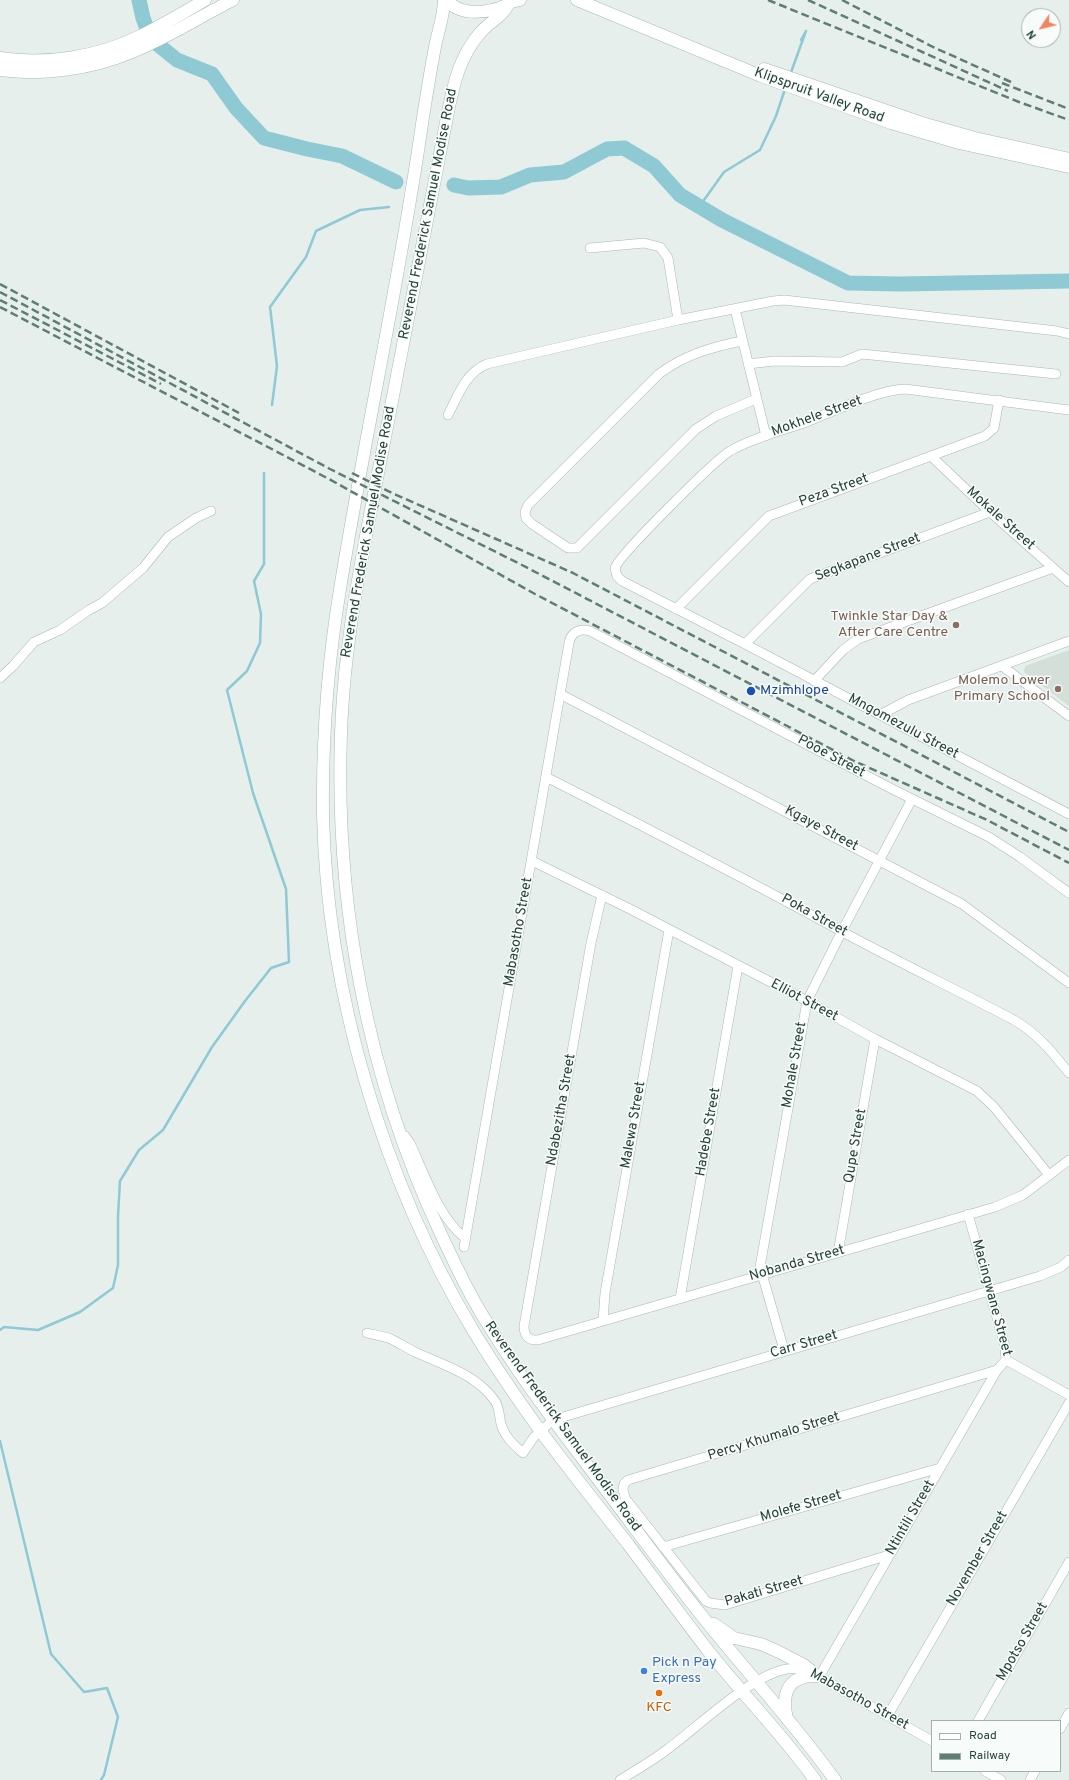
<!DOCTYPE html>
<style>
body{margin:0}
#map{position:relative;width:1069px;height:1780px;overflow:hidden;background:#e6efeb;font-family:Overpass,sans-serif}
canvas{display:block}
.legend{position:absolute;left:931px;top:1720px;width:130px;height:52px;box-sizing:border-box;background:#f7fbf9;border:1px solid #a3b1ad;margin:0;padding:5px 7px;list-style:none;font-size:12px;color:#24423a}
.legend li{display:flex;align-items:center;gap:8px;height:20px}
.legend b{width:20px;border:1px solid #a3b1ad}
.north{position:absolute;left:1021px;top:8px;width:40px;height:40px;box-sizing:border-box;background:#f7fbf9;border:1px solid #a3b1ad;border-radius:50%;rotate:235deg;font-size:11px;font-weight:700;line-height:16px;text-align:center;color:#24423a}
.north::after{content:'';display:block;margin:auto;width:14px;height:18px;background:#f4845f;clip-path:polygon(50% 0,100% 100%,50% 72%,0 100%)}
</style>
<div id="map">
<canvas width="1069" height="1780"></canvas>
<ul class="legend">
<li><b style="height:5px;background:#fff"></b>Road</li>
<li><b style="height:5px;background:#5f7d75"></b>Railway</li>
</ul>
<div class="north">N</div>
</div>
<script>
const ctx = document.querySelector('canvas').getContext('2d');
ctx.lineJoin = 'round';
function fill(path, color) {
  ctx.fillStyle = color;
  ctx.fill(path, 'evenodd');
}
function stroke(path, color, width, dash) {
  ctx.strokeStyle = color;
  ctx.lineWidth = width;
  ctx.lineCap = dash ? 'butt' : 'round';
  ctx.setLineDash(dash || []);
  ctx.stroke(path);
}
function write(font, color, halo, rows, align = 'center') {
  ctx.font = font + ' Overpass,sans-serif';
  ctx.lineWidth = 3;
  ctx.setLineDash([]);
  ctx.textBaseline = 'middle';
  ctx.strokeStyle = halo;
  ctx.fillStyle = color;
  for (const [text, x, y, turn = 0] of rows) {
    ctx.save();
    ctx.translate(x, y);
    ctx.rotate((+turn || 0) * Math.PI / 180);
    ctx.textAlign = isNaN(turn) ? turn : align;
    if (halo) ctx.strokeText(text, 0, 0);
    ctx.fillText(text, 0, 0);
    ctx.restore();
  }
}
const built = new Path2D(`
 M 1069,650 L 1069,706 L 1024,672 L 1025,666 Z`);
const stream = new Path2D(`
 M 790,75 L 806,31 L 801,40
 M 699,207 L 724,172 L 760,150 L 776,116 L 785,89
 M 272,405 L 277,366 L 270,307 L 306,257 L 316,231 L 360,210 L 389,207
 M 0,1330 L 4,1327 L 38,1330 L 80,1312 L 113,1288 L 118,1265 L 118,1216 L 120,1181 L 139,1150 L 163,1130 L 212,1047 L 245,1001 L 271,968 L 289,962 L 286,889 L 253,793 L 227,690 L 247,671 L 260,643 L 261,614 L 254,581 L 264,564 L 264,473
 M 0,1441 L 51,1654 L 84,1692 L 107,1688 L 118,1717 L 104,1775 L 101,1780`);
const river = new Path2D(`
 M 139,0 L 143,18 L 151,39 L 177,60 L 212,74 L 236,108 L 264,138 L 307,149 L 342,156 L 396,182
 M 454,185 L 468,188 L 501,187 L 530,175 L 564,172 L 607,149 L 624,148 L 654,166 L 680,195 L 722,220 L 848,283 L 901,284 L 1069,281`);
const minor = new Path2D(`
 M 590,248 L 644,243 L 660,247 L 668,258 L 678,320
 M 735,309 L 766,436
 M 742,341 C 712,347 684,355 659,374 L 528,505 L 525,512 L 526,518 L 532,524 L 568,548 L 577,548 L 696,429 L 716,416 L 756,399
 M 748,364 L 774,361 L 842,362 L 862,354 L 1056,374
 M 1069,410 L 905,389 C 877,390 832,412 804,423 C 780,431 753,438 730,451 C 715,460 620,554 615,568 L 617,576 L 622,581 L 745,644 L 1069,814
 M 448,415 C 458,396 465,373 487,364 L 678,320 L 773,301 L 784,300 L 1057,331 L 1069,334
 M 931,456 L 990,512 L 1069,582
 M 676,609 L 769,516 L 985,436 L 994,428 L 999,400
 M 745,644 L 810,579 L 990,512
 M 1002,666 L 1069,716
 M 0,678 L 13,666 L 34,642 L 60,630 L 89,610 L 102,603 L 143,568 L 168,537 L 196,518 L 211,511
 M 814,681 L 843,650 L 858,639 L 1053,568
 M 560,694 L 962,904 L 1069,983
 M 880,715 L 908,700 L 1069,641
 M 546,777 C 645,827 744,878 841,931 C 898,962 957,990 1014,1020 C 1038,1034 1052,1052 1069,1073
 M 532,861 L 632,910 L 807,1001 L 875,1039 L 977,1091 L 994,1107 L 1049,1175
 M 602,895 L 591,943 L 524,1326 C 524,1335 528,1341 538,1340 L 995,1207 L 1023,1195 L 1069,1160
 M 405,1136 L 410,1143 C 424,1173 439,1218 465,1238
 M 968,1214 L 1005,1346 L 1006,1360
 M 464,1247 L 569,643 C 571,632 580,628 590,631 L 894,790 L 989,837 L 1020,857 L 1069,893
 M 838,1253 L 875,1039
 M 680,1299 L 738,966
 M 603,1321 L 605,1293 L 669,930
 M 367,1333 C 375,1335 383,1336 391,1339 C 399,1343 407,1348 415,1352 C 443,1365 476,1374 495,1401 C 500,1408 499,1419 502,1427 C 506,1438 514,1445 523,1453 L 534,1437 L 553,1420 L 1040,1276 L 1061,1267 L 1069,1260
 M 784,1350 L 760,1267 L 807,1001 L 842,931 L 912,799
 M 1006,1360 L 1069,1395
 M 663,1547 L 940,1468
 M 889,1555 L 725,1605 L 710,1603 L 706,1601 L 625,1498 L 623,1489 L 624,1484 L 628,1480 L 997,1370
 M 819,1677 L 997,1370 L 1006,1360
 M 888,1715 L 1069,1403
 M 978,1721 L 1069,1562
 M 1060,1729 L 1069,1713
 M 985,1771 L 1001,1780
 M 620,1780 C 636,1770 654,1760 669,1748 C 699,1726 751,1675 787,1669 C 798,1667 806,1671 816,1675 L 932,1741
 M 1030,1780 L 1035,1771`);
const secondary = new Path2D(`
 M 444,0 C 444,16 438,31 435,47 C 430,73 426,98 422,124 C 400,278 366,430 341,583 C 328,660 322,737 323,815 C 327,992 383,1181 474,1332 C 494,1365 516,1397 539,1429 C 568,1468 598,1506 628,1544 C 655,1580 682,1617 710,1653 C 744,1696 783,1735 815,1780
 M 447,0 C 460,17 491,13 509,4
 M 577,0 L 761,76 L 891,123 L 959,143 L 1069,167
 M 514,1 L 520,0
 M 508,5 C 502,17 488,23 480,33 C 460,56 454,82 448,112 C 426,225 404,339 382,453 C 364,546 344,639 341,734 C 335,905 367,1076 440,1232 C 454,1262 468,1293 486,1321 C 519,1376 559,1427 597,1478 C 632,1524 666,1571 702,1616 C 746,1671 794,1723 835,1780
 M 0,58 C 45,65 97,57 138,37 C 161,26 183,13 205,0
 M 764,69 L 922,123 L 975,138 L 1069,159
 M 0,70 C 43,76 92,69 132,52 C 167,38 199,17 233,0
 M 714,1624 L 734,1638 L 761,1644 L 779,1652 L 804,1665 L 816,1675
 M 787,1719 C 781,1693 788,1675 817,1676`);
const rail = new Path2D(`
 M 768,0 L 1019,102 L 1069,120
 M 808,0 L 1008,91
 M 842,0 L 933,47 L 1011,82
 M 1002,83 L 1069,109
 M 0,284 L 239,413
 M 0,292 L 330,469 L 520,564 L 1069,850
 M 0,300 L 161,384
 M 0,307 L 329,479 L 535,594 L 854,761 L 987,820 L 1069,863
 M 352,473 L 392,493 L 573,573 L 1069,832`);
const markers = [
 [956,625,4,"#8d6e63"],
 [1058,689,4,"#8d6e63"],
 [751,691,5,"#1a4fb4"],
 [644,1671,4,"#3f7fe0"],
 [659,1693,4,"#e8710a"]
];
const streetNames = [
 ["Klipspruit Valley Road",819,96,20],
 ["Reverend Frederick Samuel Modise Road",429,214,-79],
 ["Mokhele Street",817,417,-20],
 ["Peza Street",834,491,-20],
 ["Mokale Street",1000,519,42],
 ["Reverend Frederick Samuel Modise Road",369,532,-80],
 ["Segkapane Street",868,558,-21],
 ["Mngomezulu Street",903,727,28],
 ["Pooe Street",831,757,28],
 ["Kgaye Street",821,829,28],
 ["Poka Street",814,916,29],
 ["Mabasotho Street",519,932,-80],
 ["Elliot Street",804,1001,28],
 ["Mohale Street",795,1065,-80],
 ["Ndabezitha Street",562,1110,-80],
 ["Malewa Street",634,1125,-80],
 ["Hadebe Street",709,1132,-80],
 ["Qupe Street",856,1146,-80],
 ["Nobanda Street",797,1264,-16],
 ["Macingwane Street",991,1298,75],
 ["Carr Street",804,1345,-16],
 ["Reverend Frederick Samuel Modise Road",562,1427,54],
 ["Percy Khumalo Street",774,1437,-17],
 ["Molefe Street",801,1507,-16],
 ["Ntintili Street",911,1518,-60],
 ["November Street",978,1559,-60],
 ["Pakati Street",764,1592,-16],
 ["Mpotso Street",1023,1642,-60],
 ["Mabasotho Street",859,1700,29]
];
const educationNames = [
 ["Twinkle Star Day &",948,617],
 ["After Care Centre",948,633],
 ["Molemo Lower",1050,681],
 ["Primary School",1050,697]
];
const transitNames = [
 ["Mzimhlope",760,691]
];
const shopNames = [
 ["Pick n Pay",652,1663],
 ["Express",652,1679]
];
const foodNames = [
 ["KFC",659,1708]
];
fill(built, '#d4dfda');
stroke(stream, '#8ec9d4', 2.5);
stroke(river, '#8ec9d4', 15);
stroke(minor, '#a8b8b2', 10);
stroke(secondary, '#a4bbb3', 13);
stroke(minor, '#fff', 9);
stroke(secondary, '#fff', 12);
stroke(rail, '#5f7d75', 2.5, [8, 4]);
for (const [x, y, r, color] of markers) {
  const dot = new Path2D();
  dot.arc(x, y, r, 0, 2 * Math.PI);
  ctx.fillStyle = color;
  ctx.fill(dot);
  stroke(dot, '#f7fbf9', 1.5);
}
write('14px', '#24423a', '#f7fbf9', streetNames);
write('14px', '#785e54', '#f7fbf9', educationNames, 'right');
write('14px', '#164399', '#f7fbf9', transitNames, 'left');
write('14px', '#366cbe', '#f7fbf9', shopNames, 'left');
write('14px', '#c56008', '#f7fbf9', foodNames);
</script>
